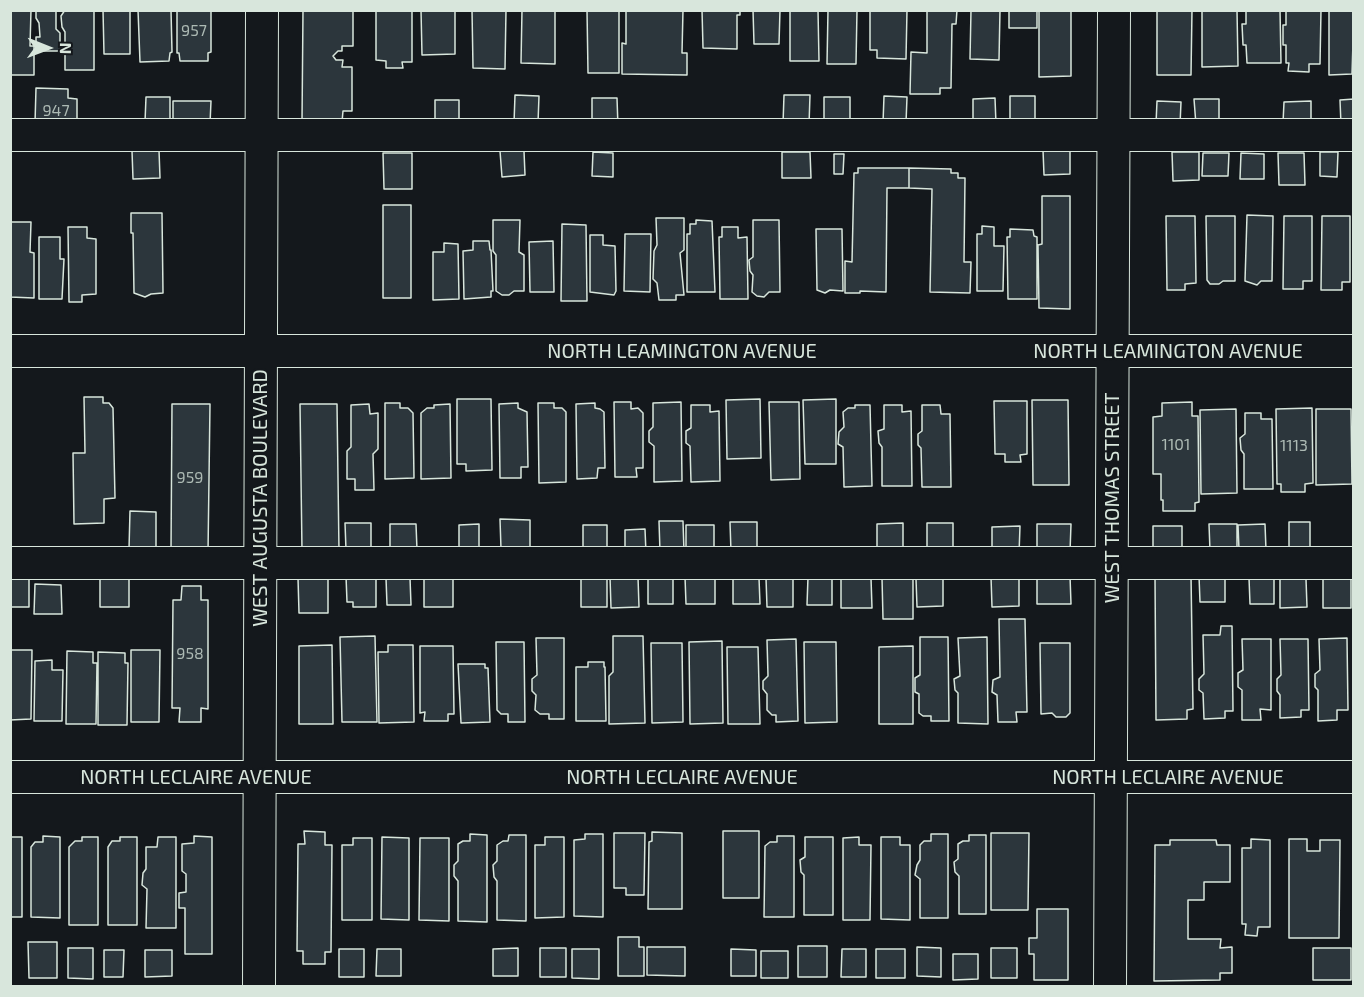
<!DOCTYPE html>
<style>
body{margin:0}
#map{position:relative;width:1364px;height:997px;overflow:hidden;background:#14181c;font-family:"Exo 2",sans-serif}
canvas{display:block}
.frame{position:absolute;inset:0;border:12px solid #d8e6dc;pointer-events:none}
.north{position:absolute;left:18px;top:18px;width:60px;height:60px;-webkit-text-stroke:4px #14181c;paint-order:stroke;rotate:91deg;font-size:16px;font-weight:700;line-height:24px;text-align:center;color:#d8e6dc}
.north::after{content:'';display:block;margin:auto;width:21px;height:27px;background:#d8e6dc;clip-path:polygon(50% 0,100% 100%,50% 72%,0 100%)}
</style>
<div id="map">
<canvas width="1364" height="997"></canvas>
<div class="frame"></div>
<div class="north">N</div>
</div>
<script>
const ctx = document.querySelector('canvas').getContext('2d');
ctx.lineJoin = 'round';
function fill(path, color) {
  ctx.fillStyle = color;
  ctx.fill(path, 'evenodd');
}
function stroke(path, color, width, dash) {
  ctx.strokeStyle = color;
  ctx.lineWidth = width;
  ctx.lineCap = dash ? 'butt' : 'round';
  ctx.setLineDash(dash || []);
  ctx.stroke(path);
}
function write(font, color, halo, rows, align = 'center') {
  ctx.font = font + ' "Exo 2",sans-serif';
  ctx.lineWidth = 4.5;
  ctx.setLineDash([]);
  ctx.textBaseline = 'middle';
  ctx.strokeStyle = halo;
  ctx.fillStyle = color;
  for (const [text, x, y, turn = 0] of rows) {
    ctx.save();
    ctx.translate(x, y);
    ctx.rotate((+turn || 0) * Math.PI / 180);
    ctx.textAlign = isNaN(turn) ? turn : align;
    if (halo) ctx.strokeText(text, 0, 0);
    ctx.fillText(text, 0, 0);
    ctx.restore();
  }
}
const building = new Path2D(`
 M 10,10 L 31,10 L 30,46 L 34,46 L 34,75 L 11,75 L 11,81 Z
 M 36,10 L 56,10 L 56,29 L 60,33 L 60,51 L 36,51 L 36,37 L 40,37 L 39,23 L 36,18 Z
 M 65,10 L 94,10 L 94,70 L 65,70 L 65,32 L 62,27 L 61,16 Z
 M 103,10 L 130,10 L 130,54 L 104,54 Z
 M 138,10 L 171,10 L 172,52 L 170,53 L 169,61 L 140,62 Z
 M 177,10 L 211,10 L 211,52 L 208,53 L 208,61 L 180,61 L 179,53 L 177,53 Z
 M 303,10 L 353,10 L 353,46 L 342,46 L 342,51 L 338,51 L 333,56 L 336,60 L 343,60 L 342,67 L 352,67 L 352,111 L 343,111 L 342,122 L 302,122 Z
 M 376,10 L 412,10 L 412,62 L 402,62 L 403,68 L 386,68 L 386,61 L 376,60 Z
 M 421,10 L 455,10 L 455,54 L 422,55 Z
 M 472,10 L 506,10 L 505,69 L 473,68 Z
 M 522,10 L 555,10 L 555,64 L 521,63 Z
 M 587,10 L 619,10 L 619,73 L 588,73 Z
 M 626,10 L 683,10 L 682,53 L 687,53 L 687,75 L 622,74 L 622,43 L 626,44 Z
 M 702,10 L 740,10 L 740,15 L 737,15 L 737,49 L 703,48 Z
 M 753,10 L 780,10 L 779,44 L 754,44 Z
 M 790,10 L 818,10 L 819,61 L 790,61 Z
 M 828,10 L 857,10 L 856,64 L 827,64 Z
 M 870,10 L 907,10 L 906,59 L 877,58 L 877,50 L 870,50 Z
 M 927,10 L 957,10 L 956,24 L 952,24 L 951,88 L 940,88 L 940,94 L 910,94 L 911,52 L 927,53 Z
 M 971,10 L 1000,10 L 999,60 L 970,59 Z
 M 1009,10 L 1037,10 L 1037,28 L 1009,28 Z
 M 1039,10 L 1071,10 L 1071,76 L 1039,77 Z
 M 1157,10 L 1192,10 L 1191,75 L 1157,75 Z
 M 1202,10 L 1237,10 L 1238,66 L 1202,67 Z
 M 1246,10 L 1280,10 L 1281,63 L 1247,63 L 1246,45 L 1243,45 L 1242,24 L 1246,24 Z
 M 1286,10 L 1321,10 L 1320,64 L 1309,64 L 1309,72 L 1288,71 L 1289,63 L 1286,63 L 1286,45 L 1283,45 L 1283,25 L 1286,25 Z
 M 1329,10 L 1354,10 L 1352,74 L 1329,75 Z
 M 36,88 L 68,89 L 68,98 L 77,99 L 77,124 L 35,123 Z
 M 515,95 L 539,96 L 538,123 L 514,123 Z
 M 784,95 L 810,95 L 809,125 L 783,124 Z
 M 884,96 L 907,97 L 906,123 L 883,123 Z
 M 1010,96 L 1035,96 L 1035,121 L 1010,121 Z
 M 146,97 L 170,97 L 170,123 L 145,122 Z
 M 824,97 L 850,97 L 850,123 L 824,123 Z
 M 592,98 L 617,98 L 618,127 L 592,127 Z
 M 995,98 L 996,124 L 973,124 L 973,99 Z
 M 1194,99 L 1219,99 L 1219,124 L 1196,125 Z
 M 1354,99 L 1354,124 L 1341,125 L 1340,100 Z
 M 435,100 L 459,100 L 459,125 L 435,124 Z
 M 173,101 L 211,101 L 210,124 L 173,124 Z
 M 1157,101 L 1181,102 L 1180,125 L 1156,124 Z
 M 1311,101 L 1311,124 L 1283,123 L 1284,102 Z
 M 1070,149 L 1070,174 L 1044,175 L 1043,150 Z
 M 159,150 L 160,178 L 133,179 L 132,151 Z
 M 500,151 L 524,151 L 525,175 L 502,177 Z
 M 593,152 L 613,153 L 613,177 L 592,176 Z
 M 782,152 L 810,152 L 811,178 L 782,178 Z
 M 1172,152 L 1199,152 L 1199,180 L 1173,181 Z
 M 1320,152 L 1338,152 L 1337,177 L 1320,176 Z
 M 383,153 L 412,153 L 412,189 L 384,189 Z
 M 1203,153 L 1229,153 L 1228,176 L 1202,176 Z
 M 1241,153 L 1264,154 L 1264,179 L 1240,179 Z
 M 1278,153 L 1304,153 L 1305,185 L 1279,185 Z
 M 834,154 L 844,154 L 843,174 L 834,174 Z
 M 858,168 L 909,168 L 909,188 L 887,188 L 886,292 L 860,291 L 860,293 L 845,293 L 845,261 L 852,262 L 854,173 L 858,173 Z
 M 909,168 L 951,169 L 951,173 L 958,173 L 958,178 L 965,178 L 964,262 L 971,262 L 970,293 L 930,292 L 932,189 L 909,188 Z
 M 1042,196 L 1070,196 L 1070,309 L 1039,308 L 1038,245 L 1042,244 Z
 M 383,205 L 411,205 L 411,298 L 383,298 Z
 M 131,213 L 162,213 L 163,293 L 151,294 L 145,297 L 134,293 L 133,233 L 131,233 Z
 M 1247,215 L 1273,216 L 1272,281 L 1261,281 L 1257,285 L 1245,281 Z
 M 1166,216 L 1195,216 L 1196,283 L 1185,284 L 1185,290 L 1167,290 Z
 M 1206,216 L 1235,216 L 1235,281 L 1223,281 L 1219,284 L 1210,284 L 1207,280 Z
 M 1284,216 L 1312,216 L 1312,281 L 1303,281 L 1303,289 L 1283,289 Z
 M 1322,216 L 1350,216 L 1350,282 L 1342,282 L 1342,290 L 1321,290 Z
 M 656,218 L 684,218 L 684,250 L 680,253 L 684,295 L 676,295 L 676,300 L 659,300 L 657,283 L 653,279 L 654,251 L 657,245 Z
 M 493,220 L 520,220 L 519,252 L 524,255 L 524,291 L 514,291 L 509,295 L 502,295 L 496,291 L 496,255 L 493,251 Z
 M 696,220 L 712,221 L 715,292 L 687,292 L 687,234 L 690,234 L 690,224 L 696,224 Z
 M 753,220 L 779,220 L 780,292 L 769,292 L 764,297 L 757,296 L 752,292 L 753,275 L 750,271 L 749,260 L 753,257 Z
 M 10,222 L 31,222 L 30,252 L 34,253 L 34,298 L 10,297 Z
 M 562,224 L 586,225 L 587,301 L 561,301 Z
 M 982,226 L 994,227 L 994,246 L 1004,246 L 1003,291 L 977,291 L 977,234 L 982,234 Z
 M 68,227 L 87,227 L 87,238 L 96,239 L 96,294 L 82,295 L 82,302 L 69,302 Z
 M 722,227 L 738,227 L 738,238 L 747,237 L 748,299 L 720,299 L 719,237 L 722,237 Z
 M 816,229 L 842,229 L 843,291 L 830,290 L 825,293 L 817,290 Z
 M 1010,229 L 1033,230 L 1034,236 L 1037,237 L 1037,299 L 1008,299 L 1007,237 L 1010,237 Z
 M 625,234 L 651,234 L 650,292 L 624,291 Z
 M 590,235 L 603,235 L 603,245 L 615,246 L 616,291 L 614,295 L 590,292 Z
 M 39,237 L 60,237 L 60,259 L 64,259 L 62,299 L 39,299 Z
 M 473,241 L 489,241 L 490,250 L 491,250 L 493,291 L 491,291 L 491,297 L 464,299 L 463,251 L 473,250 Z
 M 553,241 L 554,292 L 530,292 L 529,242 Z
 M 444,243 L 458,244 L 459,299 L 433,300 L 433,252 L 444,252 Z
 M 84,397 L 103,397 L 103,403 L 109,403 L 113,408 L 115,498 L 104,499 L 104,523 L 74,524 L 73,453 L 85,453 Z
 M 457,399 L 491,399 L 492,470 L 466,471 L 466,464 L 457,464 Z
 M 760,399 L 761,458 L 727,459 L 726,400 Z
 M 836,399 L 836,464 L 805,464 L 803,400 Z
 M 1032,400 L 1068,400 L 1069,485 L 1033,485 Z
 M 994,401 L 1027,401 L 1027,454 L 1020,455 L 1021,462 L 1005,462 L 1005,454 L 995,454 Z
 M 614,402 L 631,402 L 631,409 L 638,408 L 643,413 L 643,468 L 636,468 L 637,477 L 615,477 Z
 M 681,402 L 682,481 L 654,482 L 654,446 L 649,442 L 649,431 L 653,427 L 653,403 Z
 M 769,402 L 799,402 L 800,479 L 771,480 Z
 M 1192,402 L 1192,416 L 1198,416 L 1199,502 L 1195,503 L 1195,511 L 1163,511 L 1163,500 L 1161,500 L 1161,474 L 1153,474 L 1153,417 L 1162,416 L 1162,403 Z
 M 385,403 L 400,403 L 400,408 L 408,408 L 413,413 L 414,478 L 385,479 Z
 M 518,403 L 518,408 L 527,412 L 528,467 L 521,467 L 521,478 L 500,478 L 499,404 Z
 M 538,403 L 554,403 L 554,408 L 562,408 L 566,412 L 566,482 L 539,483 Z
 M 595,403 L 595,408 L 600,409 L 604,412 L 605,468 L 598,468 L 597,478 L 577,479 L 576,404 Z
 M 172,404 L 210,404 L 208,553 L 171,552 Z
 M 300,404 L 337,404 L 339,551 L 302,551 Z
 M 369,404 L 370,414 L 378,413 L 378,449 L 373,454 L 374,490 L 355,490 L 355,479 L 347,479 L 347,451 L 351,447 L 351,405 Z
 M 450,404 L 451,478 L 421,479 L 421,413 L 427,408 L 434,408 L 434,405 Z
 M 691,405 L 710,405 L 710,412 L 719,411 L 720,481 L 691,482 L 690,446 L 686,443 L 686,431 L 691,428 Z
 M 855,405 L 870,405 L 872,486 L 844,487 L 843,447 L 838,444 L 839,432 L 844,427 L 843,412 L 848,408 L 855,408 Z
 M 884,405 L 902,405 L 902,412 L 911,411 L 912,486 L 882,486 L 882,447 L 879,443 L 878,431 L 884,429 Z
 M 922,405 L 940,405 L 941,414 L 950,414 L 951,487 L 922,487 L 921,448 L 918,445 L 918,434 L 922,431 Z
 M 1312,408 L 1313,483 L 1305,484 L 1305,492 L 1281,492 L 1281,484 L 1277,484 L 1276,409 Z
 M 1236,409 L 1237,493 L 1201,494 L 1200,410 Z
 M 1316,409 L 1351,409 L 1352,484 L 1316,485 Z
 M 1245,413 L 1261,413 L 1261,419 L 1272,419 L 1273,489 L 1244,489 L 1244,454 L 1241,450 L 1240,438 L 1245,434 Z
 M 130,511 L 156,512 L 156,549 L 129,549 Z
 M 500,519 L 530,520 L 530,549 L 501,549 Z
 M 659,521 L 683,521 L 684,552 L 660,552 Z
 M 730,522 L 757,522 L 757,551 L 731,552 Z
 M 1289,522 L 1310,522 L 1310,551 L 1289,551 Z
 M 345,523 L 371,523 L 371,550 L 346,550 Z
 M 903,523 L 903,551 L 877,552 L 877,524 Z
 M 927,523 L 953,523 L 953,551 L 927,551 Z
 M 390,524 L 416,524 L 417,550 L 390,551 Z
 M 479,524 L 479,550 L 459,550 L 459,525 Z
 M 1037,524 L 1071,524 L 1070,552 L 1037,552 Z
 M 1209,524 L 1237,524 L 1237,551 L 1210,551 Z
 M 1265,524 L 1266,550 L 1239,550 L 1238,525 Z
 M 583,525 L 607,525 L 607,552 L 583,552 Z
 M 686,525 L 714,525 L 714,550 L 686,550 Z
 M 1020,526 L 1019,554 L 992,554 L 992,527 Z
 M 1153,526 L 1182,526 L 1182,553 L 1153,554 Z
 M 645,529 L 646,553 L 625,553 L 625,530 Z
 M 1191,575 L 1193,709 L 1187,710 L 1187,719 L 1156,720 L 1155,576 Z
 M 1225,575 L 1225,602 L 1200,602 L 1199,576 Z
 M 346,576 L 376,576 L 376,607 L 353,607 L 353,602 L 347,602 Z
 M 453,576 L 453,607 L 424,607 L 424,577 Z
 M 1070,576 L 1071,604 L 1037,604 L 1037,577 Z
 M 10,577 L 29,577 L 29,607 L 10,607 Z
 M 328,577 L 328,613 L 299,613 L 298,578 Z
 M 610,577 L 638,577 L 639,607 L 611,608 Z
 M 685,577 L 715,577 L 715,604 L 686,604 Z
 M 808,577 L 832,577 L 832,605 L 807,605 Z
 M 991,577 L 1019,577 L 1019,606 L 992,607 Z
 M 1323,577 L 1351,577 L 1351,608 L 1323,608 Z
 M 100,578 L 129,579 L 129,607 L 100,607 Z
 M 386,578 L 410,578 L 411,605 L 387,605 Z
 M 581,578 L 607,578 L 607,607 L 581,607 Z
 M 648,578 L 673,578 L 673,604 L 648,604 Z
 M 733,578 L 759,578 L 760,604 L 733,604 Z
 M 766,578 L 793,578 L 793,607 L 767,607 Z
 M 841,578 L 871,578 L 872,608 L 841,608 Z
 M 882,578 L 913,578 L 913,619 L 883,619 Z
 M 943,578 L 943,606 L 917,607 L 916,579 Z
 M 1249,578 L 1274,578 L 1274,604 L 1250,604 Z
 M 1280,579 L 1306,579 L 1307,607 L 1280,608 Z
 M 35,584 L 61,585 L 62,614 L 34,614 Z
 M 182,586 L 201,586 L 201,600 L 208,600 L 208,709 L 201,708 L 201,722 L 179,722 L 180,708 L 172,708 L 173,600 L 181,600 Z
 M 999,619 L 1025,619 L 1027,712 L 1016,712 L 1017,722 L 998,722 L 997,695 L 992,692 L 993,680 L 1000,677 Z
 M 1221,626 L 1232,626 L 1233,711 L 1225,711 L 1225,718 L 1204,719 L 1203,693 L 1199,690 L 1199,679 L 1204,674 L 1203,635 L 1220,635 Z
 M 375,636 L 377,722 L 342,722 L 340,637 Z
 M 613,636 L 643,636 L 645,723 L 609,724 L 609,676 L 613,672 Z
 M 920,637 L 948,637 L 949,721 L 931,721 L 931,716 L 923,716 L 919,713 L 919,694 L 915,692 L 915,678 L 920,675 Z
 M 987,637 L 988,724 L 958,723 L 958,693 L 955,690 L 954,679 L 960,676 L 958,638 Z
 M 536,638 L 564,638 L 564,719 L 549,719 L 549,714 L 540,714 L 535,710 L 536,695 L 532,691 L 532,679 L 537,675 Z
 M 1347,638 L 1348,710 L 1337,710 L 1337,720 L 1318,721 L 1318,690 L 1315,687 L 1315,674 L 1320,670 L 1319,639 Z
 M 796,639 L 798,721 L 776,722 L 776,715 L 772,715 L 767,710 L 767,694 L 763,689 L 763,681 L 768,676 L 767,640 Z
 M 1242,639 L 1271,639 L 1271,710 L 1260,709 L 1261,720 L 1242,720 L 1242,690 L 1238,687 L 1238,673 L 1243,670 Z
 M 1280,639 L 1308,639 L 1309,710 L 1301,710 L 1301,717 L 1280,718 L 1280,695 L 1277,691 L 1277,679 L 1281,675 Z
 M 722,641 L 723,723 L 690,724 L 689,642 Z
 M 496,642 L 524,642 L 525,722 L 508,722 L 508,714 L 501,714 L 497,710 Z
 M 804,642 L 836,642 L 837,722 L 805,723 Z
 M 651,643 L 682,643 L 683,722 L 652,723 Z
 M 1040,643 L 1070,643 L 1070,713 L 1066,717 L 1056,717 L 1052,713 L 1041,714 Z
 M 332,645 L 333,724 L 299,724 L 299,646 Z
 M 388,645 L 413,645 L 414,722 L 379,723 L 378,652 L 388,652 Z
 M 420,646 L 453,646 L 454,714 L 448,714 L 448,721 L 424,721 L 425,712 L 420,713 Z
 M 913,646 L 913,724 L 879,724 L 879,647 Z
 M 727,647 L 758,647 L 760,724 L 728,724 Z
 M 10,650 L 32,650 L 31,719 L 10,720 Z
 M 131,650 L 160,650 L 159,722 L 131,722 Z
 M 67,651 L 93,652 L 93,663 L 97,663 L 96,724 L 66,724 Z
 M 98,652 L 125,653 L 125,663 L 128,663 L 127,725 L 98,725 Z
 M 52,660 L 52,670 L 63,670 L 62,721 L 34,721 L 35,661 Z
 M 588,662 L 604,662 L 604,667 L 605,667 L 606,721 L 576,721 L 576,667 L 588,667 Z
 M 458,664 L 485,664 L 485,668 L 488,668 L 490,722 L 461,723 Z
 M 304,831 L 325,832 L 325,845 L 332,845 L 331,952 L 325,952 L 325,964 L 303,964 L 303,951 L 297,951 L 298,844 L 305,844 Z
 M 723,831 L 759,831 L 759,898 L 723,898 Z
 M 652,832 L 682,833 L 682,909 L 648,909 L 649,842 L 652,841 Z
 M 614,833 L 645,833 L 644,895 L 626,895 L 626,888 L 614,888 Z
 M 991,833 L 1029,833 L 1028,910 L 991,910 Z
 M 470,834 L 487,835 L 487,922 L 458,921 L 458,881 L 454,876 L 454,865 L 458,861 L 458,844 L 463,841 L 470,841 Z
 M 585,834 L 603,834 L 603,917 L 574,916 L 574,840 L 585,839 Z
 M 931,834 L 948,834 L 948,918 L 920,918 L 920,879 L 915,875 L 917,865 L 920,860 L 920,845 L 924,841 L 931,841 Z
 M 509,835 L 526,835 L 526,921 L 497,920 L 497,881 L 494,877 L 493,865 L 497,861 L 497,845 L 503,841 L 508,841 Z
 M 969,835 L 986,835 L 986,914 L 959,914 L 959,876 L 955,872 L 954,862 L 958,859 L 958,844 L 963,841 L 969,841 Z
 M 43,836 L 60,837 L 60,918 L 31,917 L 31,847 L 35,842 L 43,842 Z
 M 194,836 L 212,837 L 212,954 L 185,954 L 185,908 L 179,908 L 179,893 L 186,892 L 186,874 L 182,871 L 182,844 L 194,843 Z
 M 777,836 L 794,836 L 794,917 L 764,917 L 765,846 L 770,842 L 777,842 Z
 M 10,837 L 22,837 L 22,917 L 10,917 Z
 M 82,837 L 98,837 L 98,925 L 69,925 L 69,847 L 75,841 L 82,841 Z
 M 120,837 L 137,837 L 137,925 L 108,925 L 108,847 L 112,841 L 120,841 Z
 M 158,837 L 176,837 L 176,928 L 146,928 L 147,889 L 142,885 L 143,873 L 146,869 L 146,847 L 157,847 Z
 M 382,837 L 409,838 L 409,920 L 381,919 Z
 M 545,837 L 564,837 L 564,917 L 535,918 L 535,845 L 545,845 Z
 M 805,837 L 833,837 L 833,915 L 804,915 L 804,875 L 801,872 L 800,860 L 805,857 Z
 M 859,837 L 859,845 L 871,845 L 870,920 L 843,920 L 843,838 Z
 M 881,837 L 900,837 L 900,845 L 910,845 L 910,920 L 881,919 Z
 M 353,838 L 372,838 L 372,920 L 342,920 L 342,845 L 353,845 Z
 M 420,838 L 449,838 L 449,921 L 419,920 Z
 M 1251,839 L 1270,840 L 1270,927 L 1258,927 L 1257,936 L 1245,935 L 1246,924 L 1242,924 L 1242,848 L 1251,848 Z
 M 1289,839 L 1307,839 L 1307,851 L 1320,851 L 1320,840 L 1340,840 L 1339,938 L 1289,938 Z
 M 1170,840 L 1216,840 L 1217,845 L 1230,845 L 1230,882 L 1204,882 L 1204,900 L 1188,900 L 1188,939 L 1221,939 L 1220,948 L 1232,947 L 1232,973 L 1220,973 L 1220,980 L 1154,981 L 1155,845 L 1170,845 Z
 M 1037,909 L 1068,909 L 1068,980 L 1034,980 L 1034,954 L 1029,954 L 1029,938 L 1037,938 Z
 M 618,937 L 639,937 L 639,947 L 644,947 L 644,976 L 618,976 Z
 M 28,942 L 57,942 L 57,978 L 29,978 Z
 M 798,946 L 827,946 L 827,977 L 798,977 Z
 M 647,947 L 685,947 L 685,976 L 647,975 Z
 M 917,947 L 941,948 L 941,977 L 917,976 Z
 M 68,948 L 93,948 L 93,979 L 68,978 Z
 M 518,948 L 518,976 L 493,976 L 493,949 Z
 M 540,948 L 566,948 L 566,977 L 540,977 Z
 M 991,948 L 1017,948 L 1017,978 L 991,978 Z
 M 1313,948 L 1351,948 L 1351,980 L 1313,980 Z
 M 339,949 L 364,949 L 364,977 L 339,977 Z
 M 377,949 L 401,949 L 401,976 L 376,976 Z
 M 572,949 L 599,949 L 599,979 L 572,978 Z
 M 731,949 L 756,950 L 756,976 L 731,976 Z
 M 842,949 L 866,949 L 866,977 L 841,977 Z
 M 876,949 L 905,949 L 905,978 L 876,978 Z
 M 104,950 L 124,950 L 123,977 L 104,977 Z
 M 145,950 L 172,950 L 172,976 L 145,977 Z
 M 761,951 L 788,951 L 788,978 L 761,978 Z
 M 953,954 L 978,954 L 978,979 L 953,980 Z`);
const minor = new Path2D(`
 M 10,135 L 1354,135
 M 10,351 L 1354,351
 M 10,563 L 1354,563
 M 10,777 L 1354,777
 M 259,986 L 262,10
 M 1110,986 L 1114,10`);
const numberNames = [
 ["957",194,31],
 ["947",56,111],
 ["1101",1176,445],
 ["1113",1294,446],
 ["959",190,478],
 ["958",190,654]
];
const streetNames = [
 ["NORTH LEAMINGTON AVENUE",682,351],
 ["NORTH LEAMINGTON AVENUE",1168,351],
 ["WEST AUGUSTA BOULEVARD",260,498,-90],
 ["WEST THOMAS STREET",1112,498,-90],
 ["NORTH LECLAIRE AVENUE",196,777],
 ["NORTH LECLAIRE AVENUE",682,777],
 ["NORTH LECLAIRE AVENUE",1168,777]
];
fill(building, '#2c363c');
stroke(building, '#d8e6dc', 1.5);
stroke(minor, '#d8e6dc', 34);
stroke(minor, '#14181c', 32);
write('16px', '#adbab4', null, numberNames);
write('20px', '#d8e6dc', '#14181c', streetNames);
</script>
